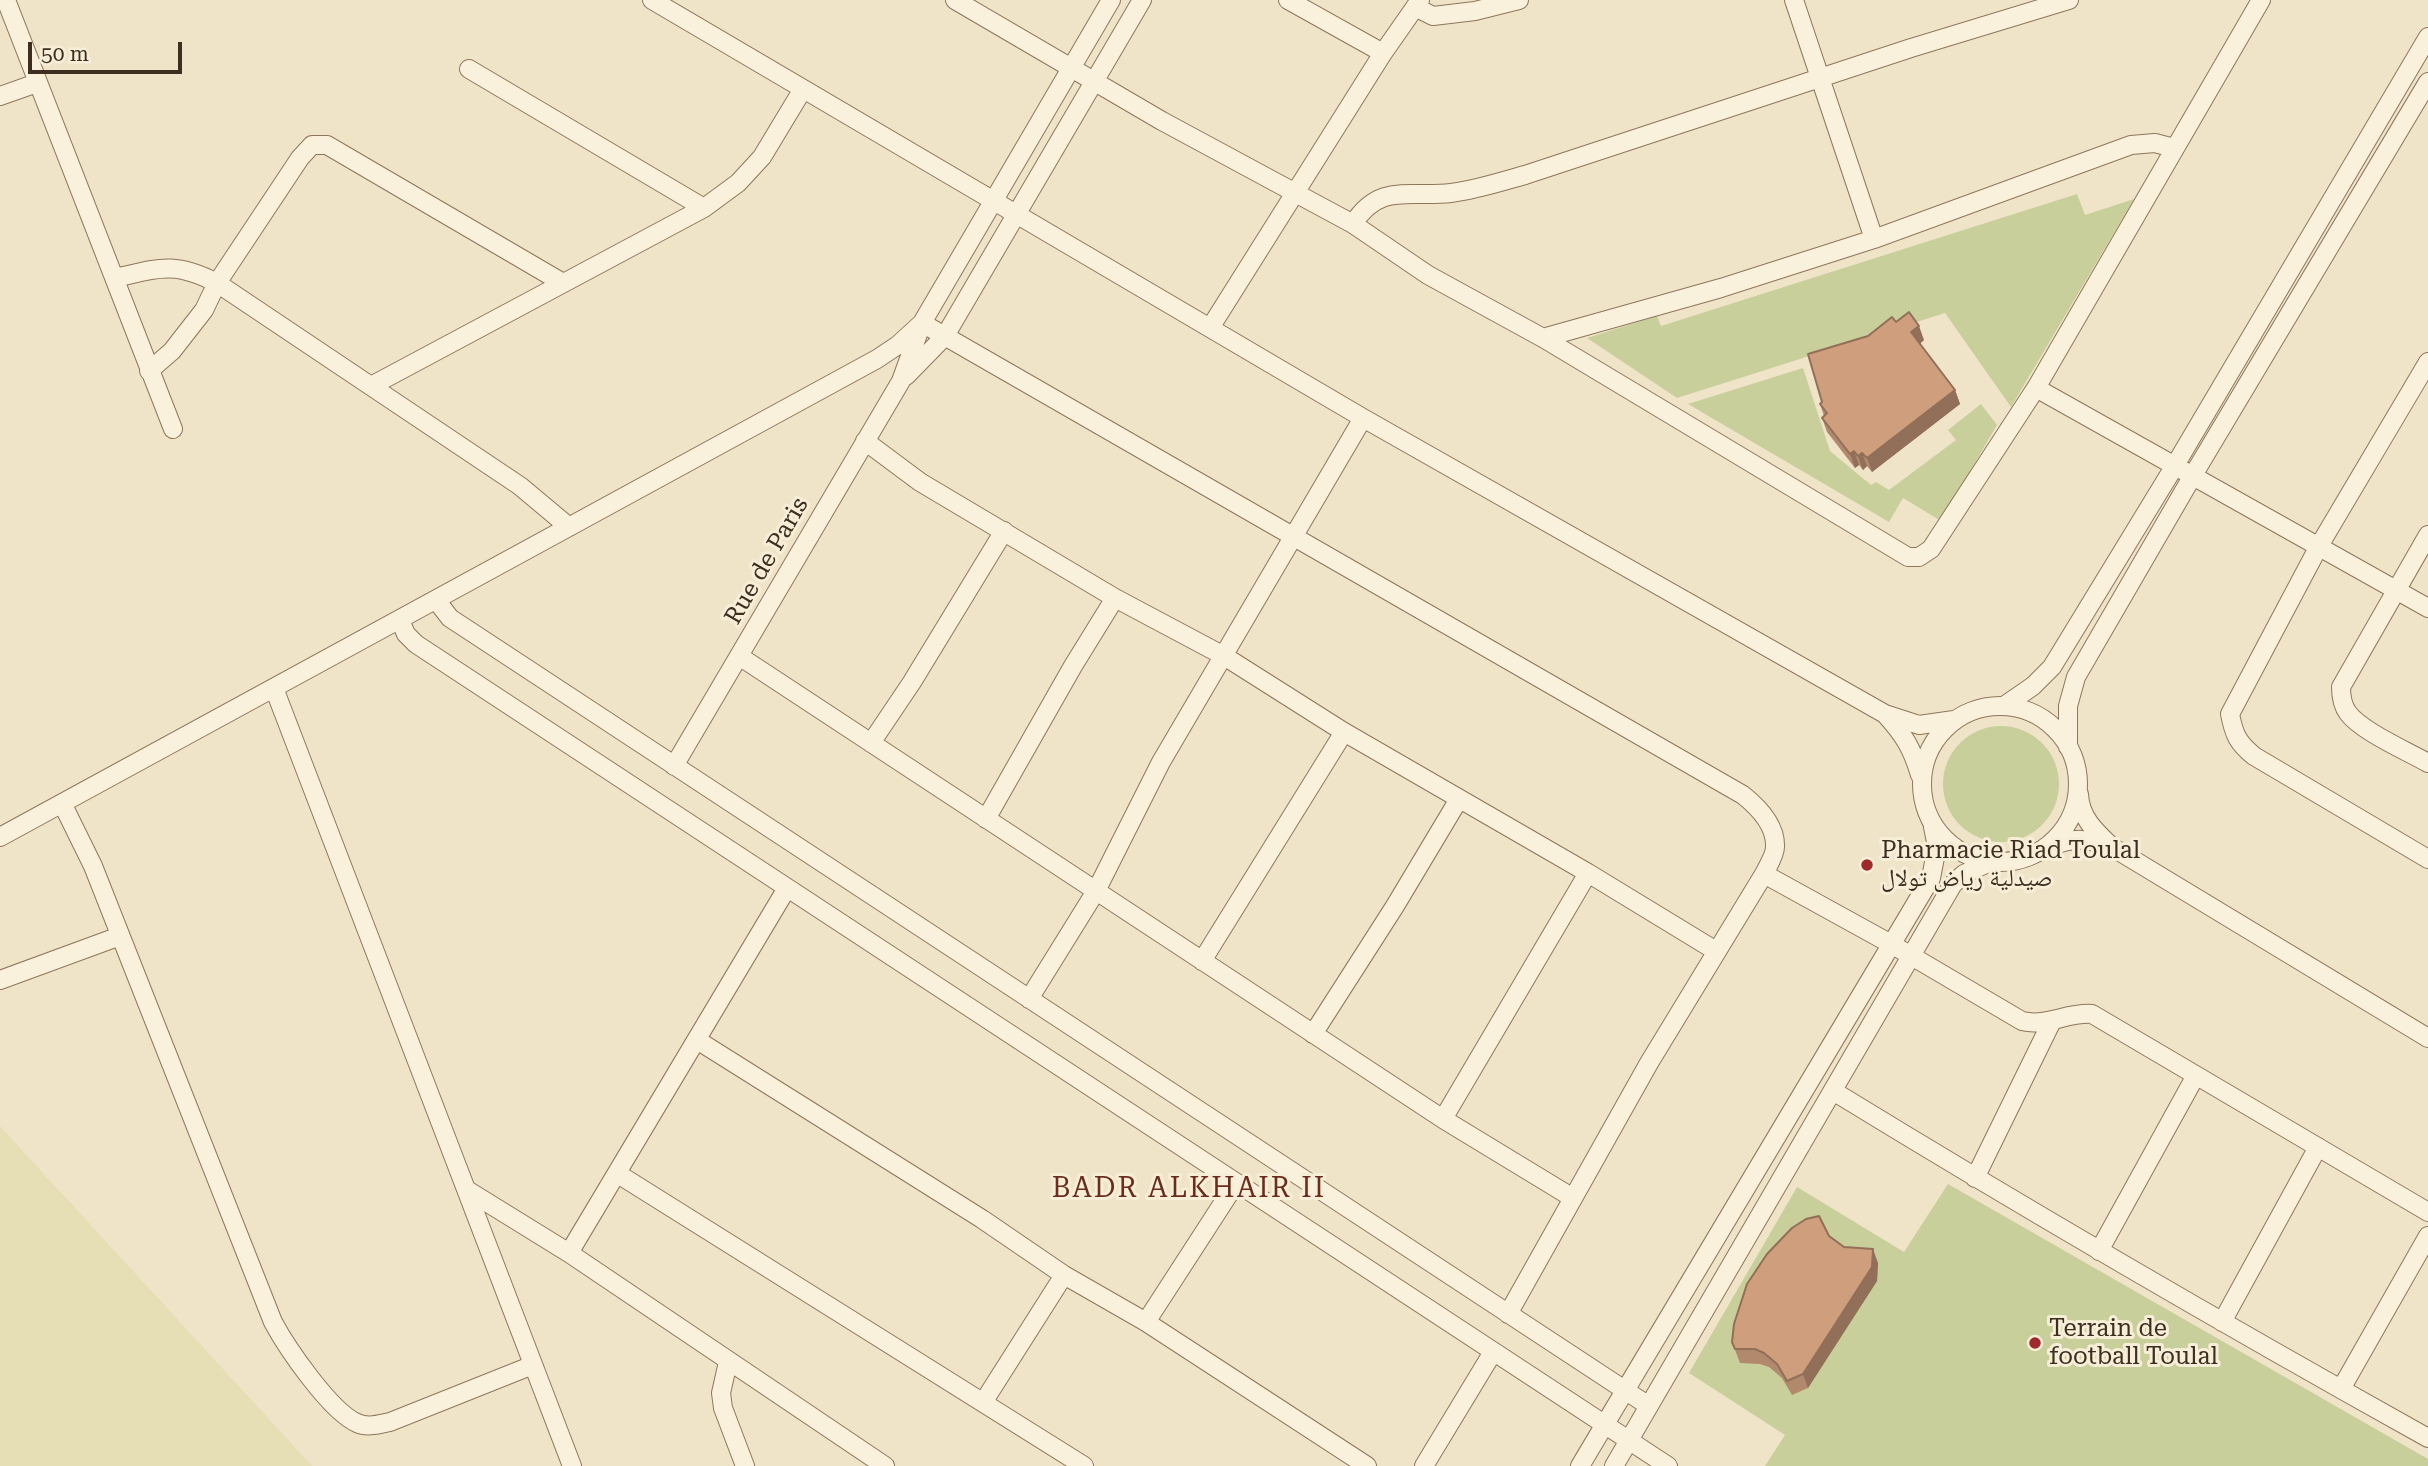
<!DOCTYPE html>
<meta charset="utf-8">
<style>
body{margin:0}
#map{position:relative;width:2428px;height:1466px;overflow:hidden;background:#f0e4c8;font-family:"Roboto Serif",serif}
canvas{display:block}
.scale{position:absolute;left:28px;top:42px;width:154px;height:32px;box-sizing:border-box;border:4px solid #3d2e20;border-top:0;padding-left:9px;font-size:21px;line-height:24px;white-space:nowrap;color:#3d2e20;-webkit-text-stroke:5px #f7eed8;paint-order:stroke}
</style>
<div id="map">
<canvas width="2428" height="1466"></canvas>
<div class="scale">50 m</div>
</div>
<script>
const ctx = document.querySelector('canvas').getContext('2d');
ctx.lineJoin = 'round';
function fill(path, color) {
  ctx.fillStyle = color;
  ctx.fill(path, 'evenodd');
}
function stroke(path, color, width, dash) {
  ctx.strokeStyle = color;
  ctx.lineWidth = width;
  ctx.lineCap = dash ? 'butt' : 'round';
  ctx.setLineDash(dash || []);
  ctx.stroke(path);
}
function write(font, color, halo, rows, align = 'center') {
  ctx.font = font + ' "Roboto Serif","Noto Naskh Arabic",serif';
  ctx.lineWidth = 6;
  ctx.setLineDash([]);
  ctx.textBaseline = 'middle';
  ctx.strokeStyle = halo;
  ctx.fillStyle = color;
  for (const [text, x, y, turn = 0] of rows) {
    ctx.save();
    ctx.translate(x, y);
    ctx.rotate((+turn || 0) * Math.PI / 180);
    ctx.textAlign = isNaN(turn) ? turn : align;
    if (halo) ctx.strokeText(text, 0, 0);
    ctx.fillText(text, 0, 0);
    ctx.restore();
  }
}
const farmland = new Path2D(`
 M 0,1126 L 312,1466 L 0,1466 Z`);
const green = new Path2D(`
 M 2077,194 L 2085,215 L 2134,199 L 2011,407 L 1945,313 L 1677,398 L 1587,338 L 1657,316 L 1661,326 Z
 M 1803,368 L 1830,451 L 1871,485 L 1876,482 L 1889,490 L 1956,440 L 1948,430 L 1981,404 L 1997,425 L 1941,521 L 1903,498 L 1889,522 L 1688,404 Z
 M1943 784a58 58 0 1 1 116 0a58 58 0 1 1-116 0Z
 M 1948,1184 L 2428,1459 L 2428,1466 L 1765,1466 L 1785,1435 L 1689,1373 L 1797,1187 L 1904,1252 Z`);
const minor = new Path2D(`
 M 6,0 L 173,429
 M 652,0 L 1363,418 L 1885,714
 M 955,0 L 1162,121 L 1353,224 L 1428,275 L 1543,338 L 1908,557 L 1919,557 L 1931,549 L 2036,388 L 2261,0
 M 1288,0 L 1383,53
 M 1794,0 L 1874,239
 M 1415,7 L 1433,16 L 1475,11 L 1519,0
 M 469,69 L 704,208
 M 0,96 L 37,83
 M 1353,224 C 1380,182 1409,198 1451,193 C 1476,190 1500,182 1525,175 L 1911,48 L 2069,0
 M 115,278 C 159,268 174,261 217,283 L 520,486 L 569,527
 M 1210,328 L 1383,53 L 1420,0
 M 1543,338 L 1721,288 L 1874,239 L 2131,145 L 2155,143 L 2174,148
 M 2428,362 L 2319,546 L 2230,714 C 2234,735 2238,743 2254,756 L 2428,859
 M 149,371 L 172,351 L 204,310 L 217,283 L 300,158 L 312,145 L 327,145 L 563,283
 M 906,376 L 945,336 L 1142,0
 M 371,386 L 704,208 L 738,183 L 762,157 L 803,89
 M 2036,388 L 2428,608
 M 865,441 L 920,482 L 1115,598 L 1224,656 L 1344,732 L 1588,873 L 1716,951
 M 2428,535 L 2341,687 C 2341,696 2342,705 2348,713 C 2361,731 2407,751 2428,763
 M 436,600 L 450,618 L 1649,1406
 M 400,620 L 406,634 L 416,644 L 1668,1466
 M 739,656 L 1443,1119 L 1573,1198
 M 274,688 L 572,1466
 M1922 784a78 78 0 1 1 156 0a78 78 0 1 1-156 0Z
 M 2004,706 L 2033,686 L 2052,667 L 2174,467 L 2428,37
 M 871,743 L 912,682 L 1004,531
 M 2068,747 L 2068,706 L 2076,677 L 2192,477 L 2428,82
 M 674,766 L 901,381 L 922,323 L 1111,0
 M 1920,775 C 1912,748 1904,735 1885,714 L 1919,725 L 1954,720
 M 62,803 L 93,866 L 273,1322 C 287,1348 330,1411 357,1423 C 368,1428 379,1424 390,1422 L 533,1365
 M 986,819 L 1073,666 L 1115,598
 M 0,837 L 877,359 L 898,345 L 922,323 L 1743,795 C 1758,807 1776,826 1775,847 C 1775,855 1768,866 1764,874 L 1649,1063 L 1508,1314
 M 2050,847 C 2076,836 2087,839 2112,847 C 2096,832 2080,818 2079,794
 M 2112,847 L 2428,1038
 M 1764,874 L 1891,944 L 2022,1021 C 2047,1027 2067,1012 2092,1014 L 2428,1212
 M 1202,961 L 1344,732
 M 0,980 L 120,936
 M 1029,999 L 1096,891 L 1161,762 L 1363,418
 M 1313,1034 L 1395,906 L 1459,799
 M 697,1040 L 982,1219 L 1064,1275 L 1146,1322 L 1367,1466
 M 1833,1091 C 2029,1211 2227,1326 2428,1438
 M 1443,1119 L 1588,873
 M 618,1174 L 1084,1466
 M 1975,1178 L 2052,1021
 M 467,1190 L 569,1253 L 885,1466
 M 2099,1251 L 2195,1077
 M 569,1253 L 787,888
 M 1146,1322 L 1236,1183
 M 2222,1322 L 2318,1147
 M 728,1362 L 721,1393 L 723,1408 L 745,1466
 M 2341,1389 L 2428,1236
 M 984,1401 L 1064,1275
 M 1424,1466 L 1493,1352
 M 1580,1466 L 1931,878 L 1937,847 L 1933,827
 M 1614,1466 L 1953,884 L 1964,874 L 1990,862`);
const wall = new Path2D(`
 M 1896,322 L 1924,340 L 1920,344 L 1955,390 L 1960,404 L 1872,472 L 1867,466 L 1863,470 L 1859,465 L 1855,468 L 1827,432 L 1822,418 L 1824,416 L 1820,404 L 1822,402 L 1868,336 Z
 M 1829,1236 L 1844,1247 L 1878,1263 L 1877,1281 L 1808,1388 L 1792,1395 L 1782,1378 L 1769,1367 L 1760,1364 L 1740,1363 L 1732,1342 Z`);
const shadedWall = new Path2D(`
 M 1919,326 L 1924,340 L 1916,346 L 1911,332 Z
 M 1955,390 L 1960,404 L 1872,472 L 1867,458 Z
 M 1854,451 L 1859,465 L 1855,468 L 1850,454 Z
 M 1862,453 L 1867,466 L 1863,470 L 1858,456 Z
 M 1873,1249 L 1878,1263 L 1877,1281 L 1808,1388 L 1803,1374 Z`);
const building = new Path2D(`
 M 1909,312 L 1919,326 L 1911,332 L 1955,390 L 1867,458 L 1862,453 L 1858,456 L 1854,451 L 1850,454 L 1822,418 L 1827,413 L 1820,404 L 1822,402 L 1808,354 L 1868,336 L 1892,317 L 1896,322 Z
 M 1819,1216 L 1829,1236 L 1844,1247 L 1873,1249 L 1872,1267 L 1803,1374 L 1787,1381 L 1777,1364 L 1764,1353 L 1755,1349 L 1735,1349 L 1732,1342 L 1734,1324 L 1747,1284 L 1767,1254 L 1792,1228 L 1806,1219 Z`);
const markers = [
 [1867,865,7,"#9e2a2b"],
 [2035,1343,7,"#9e2a2b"]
];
const streetNames = [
 ["Rue de Paris",767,561,-60]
];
const poiNames = [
 ["Pharmacie Riad Toulal",1881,851],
 ["صيدلية رياض تولال",1881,879],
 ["Terrain de",2049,1329],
 ["football Toulal",2049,1357]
];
const quarterNames = [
 ["BADR ALKHAIR II",1189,1189]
];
fill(farmland, '#e6deb5');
fill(green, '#c9cf9b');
stroke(minor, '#8d765c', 20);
stroke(minor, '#faf1dc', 18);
fill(wall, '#b2896c');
fill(shadedWall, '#916f58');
fill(building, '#cf9f7d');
stroke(building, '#916f58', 2);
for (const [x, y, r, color] of markers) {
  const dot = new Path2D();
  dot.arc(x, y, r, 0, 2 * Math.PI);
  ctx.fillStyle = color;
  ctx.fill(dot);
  stroke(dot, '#f7eed8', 2.5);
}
write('24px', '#3d2e20', '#f7eed8', streetNames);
write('24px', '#3d2e20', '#f7eed8', poiNames, 'left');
ctx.letterSpacing = '2px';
write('28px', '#6b2e1e', '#f7eed8', quarterNames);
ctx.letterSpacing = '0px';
</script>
